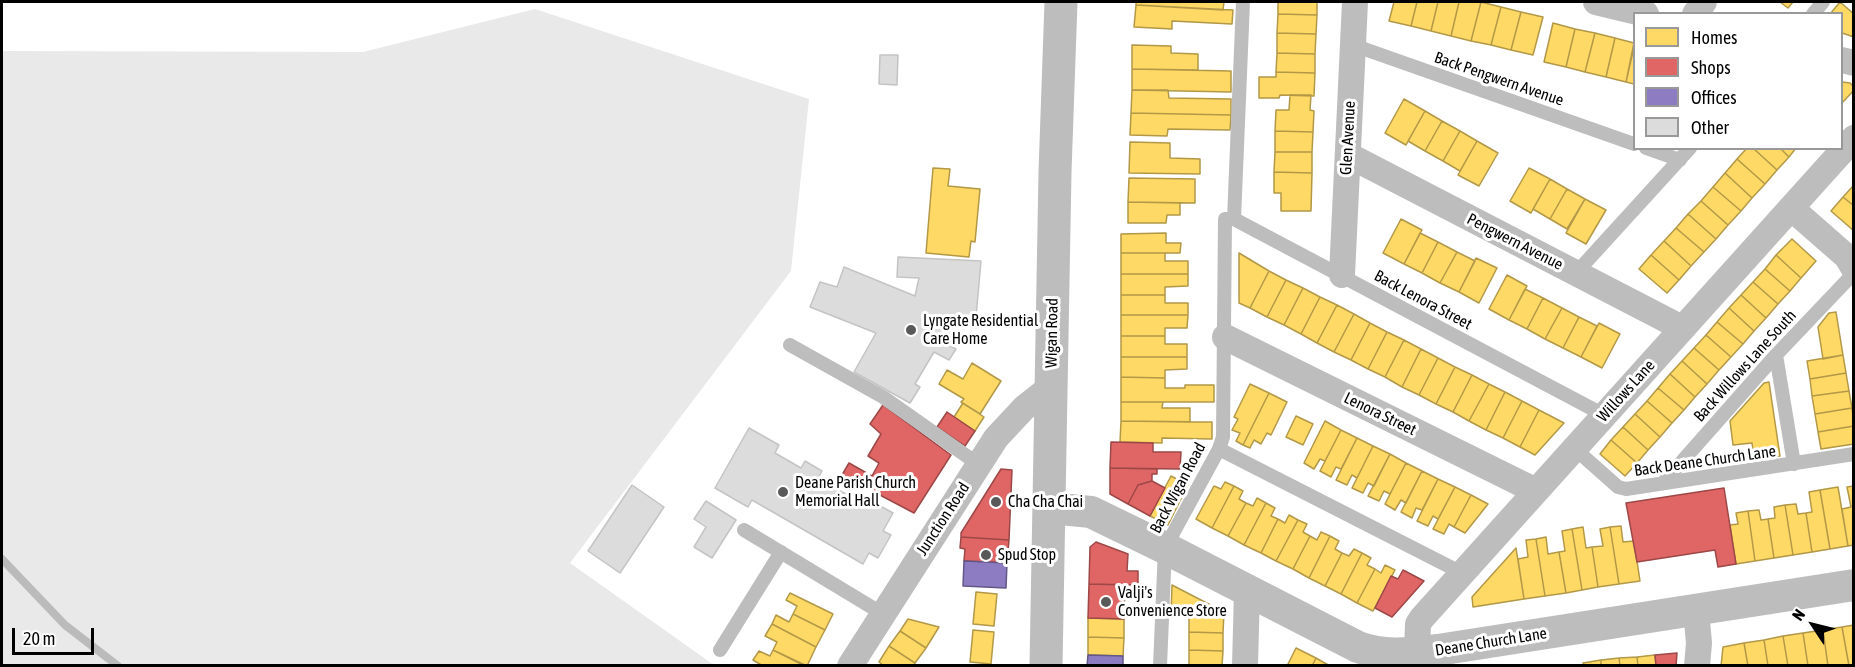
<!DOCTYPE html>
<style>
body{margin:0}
#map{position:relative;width:1855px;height:667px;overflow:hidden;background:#fff;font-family:"Asap Condensed",sans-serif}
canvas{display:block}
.frame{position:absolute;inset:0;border:3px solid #000;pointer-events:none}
.legend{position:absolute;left:1633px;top:12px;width:210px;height:138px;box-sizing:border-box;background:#fff;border:2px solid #999;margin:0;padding:8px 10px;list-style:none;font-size:18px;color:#000}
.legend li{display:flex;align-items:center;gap:12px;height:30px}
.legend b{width:30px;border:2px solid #999}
.north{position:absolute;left:1783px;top:595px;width:60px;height:60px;-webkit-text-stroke:4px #fff;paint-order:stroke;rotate:305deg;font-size:16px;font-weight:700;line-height:24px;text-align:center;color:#000}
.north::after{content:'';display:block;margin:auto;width:21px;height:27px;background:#000;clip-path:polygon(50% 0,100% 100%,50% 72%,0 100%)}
.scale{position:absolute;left:12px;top:628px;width:82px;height:27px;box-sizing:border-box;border:3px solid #000;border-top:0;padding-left:8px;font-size:18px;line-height:21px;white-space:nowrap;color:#000;-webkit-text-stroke:4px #fff;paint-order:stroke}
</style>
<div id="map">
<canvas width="1855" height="667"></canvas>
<div class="frame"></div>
<ul class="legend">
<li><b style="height:16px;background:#ffd966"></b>Homes</li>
<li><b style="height:16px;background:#e06666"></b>Shops</li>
<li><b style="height:16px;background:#8e7cc3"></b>Offices</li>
<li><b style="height:16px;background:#dcdcdc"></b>Other</li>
</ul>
<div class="north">N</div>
<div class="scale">20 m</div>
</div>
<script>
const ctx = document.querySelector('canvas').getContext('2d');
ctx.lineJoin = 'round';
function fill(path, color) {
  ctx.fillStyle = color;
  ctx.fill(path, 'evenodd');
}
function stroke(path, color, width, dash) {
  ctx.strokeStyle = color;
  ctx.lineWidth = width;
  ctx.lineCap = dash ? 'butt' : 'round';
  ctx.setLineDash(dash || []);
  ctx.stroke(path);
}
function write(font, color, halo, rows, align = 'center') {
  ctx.font = font + ' "Asap Condensed",sans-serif';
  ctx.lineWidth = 6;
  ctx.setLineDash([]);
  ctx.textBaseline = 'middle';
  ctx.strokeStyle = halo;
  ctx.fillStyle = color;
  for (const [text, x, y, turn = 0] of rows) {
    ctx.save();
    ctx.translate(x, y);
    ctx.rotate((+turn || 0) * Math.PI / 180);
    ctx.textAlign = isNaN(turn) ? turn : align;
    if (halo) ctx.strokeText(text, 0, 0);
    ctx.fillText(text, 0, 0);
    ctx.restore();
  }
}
const green = new Path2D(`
 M 535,9 L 809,99 L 791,271 L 570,563 L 714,665 L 2,665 L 2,51 L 363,52 Z`);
const homes = new Path2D(`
 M 1136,2 L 1224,2 L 1223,10 L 1136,5 Z
 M 1278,2 L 1317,2 L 1317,15 L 1278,14 Z
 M 1394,2 L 1417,2 L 1411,26 L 1389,21 Z
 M 1417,2 L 1438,2 L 1431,31 L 1411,26 Z
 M 1438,2 L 1459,2 L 1451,36 L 1431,31 Z
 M 1459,2 L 1481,2 L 1471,41 L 1451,36 Z
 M 1481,2 L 1501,7 L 1491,45 L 1471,41 Z
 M 1780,2 L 1793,2 L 1788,8 Z
 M 1840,2 L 1854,14 L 1854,37 L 1842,33 L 1842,14 L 1830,14 Z
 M 1136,5 L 1233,10 L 1232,24 L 1172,21 L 1172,29 L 1134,27 Z
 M 1501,7 L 1521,12 L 1511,50 L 1491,45 Z
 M 1521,12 L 1543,17 L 1533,55 L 1511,50 Z
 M 1278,14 L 1317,15 L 1316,34 L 1277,33 Z
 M 1553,23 L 1575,29 L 1566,67 L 1544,62 Z
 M 1575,29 L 1595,33 L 1585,72 L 1566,67 Z
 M 1277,33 L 1316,34 L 1315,54 L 1277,53 Z
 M 1595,33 L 1615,38 L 1606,77 L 1585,72 Z
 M 1615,38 L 1634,43 L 1626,82 L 1606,77 Z
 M 1132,45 L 1171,46 L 1171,53 L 1198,54 L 1198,70 L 1132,69 Z
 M 1634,47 L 1634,84 L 1626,82 Z
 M 1277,53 L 1315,54 L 1315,73 L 1276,72 Z
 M 1132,69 L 1231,71 L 1231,92 L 1132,90 Z
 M 1276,72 L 1315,73 L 1314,96 L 1280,95 L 1279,98 L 1259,98 L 1259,77 L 1276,77 Z
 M 1842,82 L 1850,83 L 1854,87 L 1854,90 L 1842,103 Z
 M 1132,90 L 1168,90 L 1169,98 L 1231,99 L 1231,115 L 1131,113 Z
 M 1290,95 L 1311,95 L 1310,110 L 1314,111 L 1313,132 L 1275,131 L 1276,110 L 1289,110 Z
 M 1404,99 L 1425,111 L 1406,145 L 1385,133 Z
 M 1425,111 L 1442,121 L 1425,151 L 1408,141 Z
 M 1131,113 L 1231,115 L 1230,130 L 1168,129 L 1167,136 L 1130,135 Z
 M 1442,121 L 1460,131 L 1443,161 L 1425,151 Z
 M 1275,131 L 1313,132 L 1312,152 L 1275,152 Z
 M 1460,131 L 1477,141 L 1460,171 L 1443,161 Z
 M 1477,141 L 1498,153 L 1479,186 L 1458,175 Z
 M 1130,142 L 1170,143 L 1170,158 L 1200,159 L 1200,174 L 1129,173 Z
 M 1747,148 L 1753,148 L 1777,170 L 1765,184 L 1737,159 Z
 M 1753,148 L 1780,148 L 1789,157 L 1777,170 Z
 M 1780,148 L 1796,148 L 1789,157 Z
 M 1275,152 L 1312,152 L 1312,173 L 1274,172 Z
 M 1737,159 L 1765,184 L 1752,198 L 1725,173 Z
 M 933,168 L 950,169 L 948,186 L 980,189 L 975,242 L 971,241 L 969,257 L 926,253 Z
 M 1529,168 L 1550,179 L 1531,213 L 1510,201 Z
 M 1274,172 L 1312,173 L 1311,211 L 1281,211 L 1281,193 L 1274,193 Z
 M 1725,173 L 1752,198 L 1741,211 L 1713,187 Z
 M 1129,178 L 1195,179 L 1195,203 L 1128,202 Z
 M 1550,179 L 1567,189 L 1550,219 L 1533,209 Z
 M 1854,185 L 1854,206 L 1843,197 Z
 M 1713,187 L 1741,211 L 1728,225 L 1701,201 Z
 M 1567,189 L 1585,199 L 1567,229 L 1550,219 Z
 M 1843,197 L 1854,206 L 1854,231 L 1831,211 Z
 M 1585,199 L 1606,210 L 1586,244 L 1566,233 Z
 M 1701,201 L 1728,225 L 1716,239 L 1688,214 Z
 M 1128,202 L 1180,203 L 1180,215 L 1167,215 L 1166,223 L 1128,223 Z
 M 1688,214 L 1716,239 L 1704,252 L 1676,228 Z
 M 1401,219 L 1422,230 L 1404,264 L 1383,253 Z
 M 1676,228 L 1704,252 L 1691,266 L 1664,241 Z
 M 1166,233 L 1166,243 L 1181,243 L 1180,253 L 1121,253 L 1121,234 Z
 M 1420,233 L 1438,242 L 1422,273 L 1404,264 Z
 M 1792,239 L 1816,261 L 1801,278 L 1776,255 Z
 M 1664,241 L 1691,266 L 1679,280 L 1651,255 Z
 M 1438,242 L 1457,252 L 1440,283 L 1422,273 Z
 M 1457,252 L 1475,261 L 1459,292 L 1440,283 Z
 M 1121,253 L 1165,253 L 1165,261 L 1188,261 L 1188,274 L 1121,274 Z
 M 1239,253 L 1269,271 L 1250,308 L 1239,303 Z
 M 1651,255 L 1679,280 L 1667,293 L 1639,269 Z
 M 1776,255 L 1801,278 L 1790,291 L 1765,269 Z
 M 1476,258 L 1497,268 L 1479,303 L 1459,292 Z
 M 1765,269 L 1790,291 L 1778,304 L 1753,282 Z
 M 1269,271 L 1286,280 L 1267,317 L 1250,308 Z
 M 1121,274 L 1188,274 L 1188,286 L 1165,287 L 1165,295 L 1121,295 Z
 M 1507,275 L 1527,286 L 1509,320 L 1489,309 Z
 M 1286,280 L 1303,288 L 1284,325 L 1267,317 Z
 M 1753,282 L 1778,304 L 1766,318 L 1741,295 Z
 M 1303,288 L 1320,297 L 1301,334 L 1284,325 Z
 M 1525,289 L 1543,298 L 1527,329 L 1509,320 Z
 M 1121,295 L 1165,295 L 1165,303 L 1188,303 L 1188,315 L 1121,315 Z
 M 1741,295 L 1766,318 L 1754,331 L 1729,308 Z
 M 1320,297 L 1337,305 L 1317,343 L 1301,334 Z
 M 1543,298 L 1562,308 L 1545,339 L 1527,329 Z
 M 1337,305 L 1354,314 L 1334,352 L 1317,343 Z
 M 1562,308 L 1579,317 L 1563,348 L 1545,339 Z
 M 1729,308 L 1754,331 L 1743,344 L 1717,322 Z
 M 1836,312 L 1843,355 L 1823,359 L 1818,327 L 1829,313 Z
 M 1354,314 L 1370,323 L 1351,360 L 1334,352 Z
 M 1121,315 L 1188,315 L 1187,328 L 1165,328 L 1165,336 L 1121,336 Z
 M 1579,317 L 1597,326 L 1581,357 L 1563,348 Z
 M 1717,322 L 1743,344 L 1731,357 L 1706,335 Z
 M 1370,323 L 1387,332 L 1368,369 L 1351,360 Z
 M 1599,323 L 1620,334 L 1602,368 L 1581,357 Z
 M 1387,332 L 1404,340 L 1385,377 L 1368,369 Z
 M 1706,335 L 1731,357 L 1719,370 L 1694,348 Z
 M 1121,336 L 1165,336 L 1165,344 L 1187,344 L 1187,357 L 1121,357 Z
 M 1404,340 L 1421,349 L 1402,387 L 1385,377 Z
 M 1694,348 L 1719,370 L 1707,384 L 1682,361 Z
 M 1421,349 L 1438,358 L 1419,395 L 1402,387 Z
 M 1843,355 L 1846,373 L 1810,379 L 1807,361 Z
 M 1121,357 L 1187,357 L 1187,369 L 1165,370 L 1165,378 L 1121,377 Z
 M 1438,358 L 1455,367 L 1436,404 L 1419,395 Z
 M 1682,361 L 1707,384 L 1695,397 L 1670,374 Z
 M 972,363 L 1001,381 L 980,414 L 961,402 L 964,399 L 939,384 L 947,370 L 963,379 Z
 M 1455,367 L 1472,375 L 1453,412 L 1436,404 Z
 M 1846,373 L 1849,391 L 1812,396 L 1810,379 Z
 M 1670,374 L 1695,397 L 1684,410 L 1658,388 Z
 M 1472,375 L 1489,384 L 1469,421 L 1453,412 Z
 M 1121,377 L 1165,378 L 1165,388 L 1185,388 L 1185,385 L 1214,385 L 1214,402 L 1121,402 Z
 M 1769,382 L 1780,456 L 1754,460 L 1752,443 L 1733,445 L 1730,421 L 1764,383 Z
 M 1250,384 L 1269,393 L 1243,445 L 1236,441 L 1240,433 L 1232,430 L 1238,419 L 1234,417 Z
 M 1489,384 L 1505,392 L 1486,430 L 1469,421 Z
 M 1658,388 L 1684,410 L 1672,423 L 1647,401 Z
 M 1849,391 L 1852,408 L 1815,414 L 1812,396 Z
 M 1505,392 L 1522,401 L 1503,438 L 1486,430 Z
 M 1269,393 L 1287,402 L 1271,435 L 1267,433 L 1261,444 L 1254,440 L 1250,448 L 1243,445 Z
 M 1522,401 L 1539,410 L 1520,447 L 1503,438 Z
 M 1647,401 L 1672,423 L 1660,437 L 1635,414 Z
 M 1121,402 L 1163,402 L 1162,408 L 1190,408 L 1190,422 L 1121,421 Z
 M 963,403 L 984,417 L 975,431 L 954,417 Z
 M 1852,408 L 1854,426 L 1818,432 L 1815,414 Z
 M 1539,410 L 1564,423 L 1535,455 L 1520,447 Z
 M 1635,414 L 1660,437 L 1648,450 L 1623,427 Z
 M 1296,416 L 1313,424 L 1303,445 L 1286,437 Z
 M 1121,421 L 1212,422 L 1212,439 L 1162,438 L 1162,443 L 1120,442 Z
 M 1325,421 L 1341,430 L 1325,461 L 1320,459 L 1314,469 L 1304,463 Z
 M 1854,426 L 1854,444 L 1821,449 L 1818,432 Z
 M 1623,427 L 1648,450 L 1637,463 L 1611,440 Z
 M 1341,430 L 1357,438 L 1341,469 L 1336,467 L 1331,477 L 1320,471 Z
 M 1357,438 L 1373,446 L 1357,478 L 1352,475 L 1347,485 L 1336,480 Z
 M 1611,440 L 1637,463 L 1625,476 L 1600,454 Z
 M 1373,446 L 1390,454 L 1374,486 L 1368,483 L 1363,493 L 1352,488 Z
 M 1390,454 L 1406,463 L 1390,494 L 1384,491 L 1379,501 L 1368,496 Z
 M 1406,463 L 1422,471 L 1406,503 L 1401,500 L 1395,510 L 1385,504 Z
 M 1422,471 L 1438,479 L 1422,510 L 1416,508 L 1412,518 L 1401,512 Z
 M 1171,476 L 1188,485 L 1168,525 L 1150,516 Z
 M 1438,479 L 1455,487 L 1438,519 L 1433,516 L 1428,526 L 1417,521 Z
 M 1225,482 L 1234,486 L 1212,528 L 1196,519 L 1214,486 L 1221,489 Z
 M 1234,486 L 1243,491 L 1239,499 L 1246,503 L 1228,536 L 1212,528 Z
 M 1854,486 L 1854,545 L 1848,546 L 1842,509 L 1851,507 L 1847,487 Z
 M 1455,487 L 1471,495 L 1454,527 L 1449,524 L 1444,534 L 1433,529 Z
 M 1838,487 L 1848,546 L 1830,549 L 1820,490 Z
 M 1820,490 L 1830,549 L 1812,552 L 1806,513 L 1812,512 L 1809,492 Z
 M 1471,495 L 1488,504 L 1465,533 L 1454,527 Z
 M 1257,498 L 1266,503 L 1244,545 L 1228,536 L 1246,503 L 1253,506 Z
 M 1266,503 L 1275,508 L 1271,516 L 1278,519 L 1261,553 L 1244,545 Z
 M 1796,504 L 1798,514 L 1806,513 L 1812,552 L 1793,555 L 1785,505 Z
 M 1785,505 L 1793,555 L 1774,558 L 1768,519 L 1775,518 L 1774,507 Z
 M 1759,510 L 1761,520 L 1768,519 L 1774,558 L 1755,561 L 1748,511 Z
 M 1748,511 L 1755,561 L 1736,564 L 1730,525 L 1738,524 L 1736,513 Z
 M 1289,515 L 1298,520 L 1276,561 L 1261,553 L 1278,519 L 1285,523 Z
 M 1298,520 L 1307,524 L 1303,532 L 1310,536 L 1293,569 L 1276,561 Z
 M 1621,526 L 1623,542 L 1634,541 L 1640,581 L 1619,584 L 1610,527 Z
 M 1583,527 L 1586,548 L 1592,547 L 1598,587 L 1582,590 L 1572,529 Z
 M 1610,527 L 1619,584 L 1598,587 L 1592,547 L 1603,546 L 1600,529 Z
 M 1572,529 L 1582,590 L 1566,593 L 1559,552 L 1565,551 L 1562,531 Z
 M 1321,532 L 1330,536 L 1309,578 L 1293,569 L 1310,536 L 1317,540 Z
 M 1330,536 L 1339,541 L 1335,549 L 1342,553 L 1325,586 L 1309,578 Z
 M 1546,537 L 1548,554 L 1559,552 L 1566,593 L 1545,596 L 1536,539 Z
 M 1536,539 L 1545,596 L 1524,599 L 1518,559 L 1528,557 L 1526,540 Z
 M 1516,548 L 1524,599 L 1473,607 L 1472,597 Z
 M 1354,549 L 1362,553 L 1341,594 L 1325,586 L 1342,553 L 1349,556 Z
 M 1362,553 L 1371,558 L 1367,565 L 1375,569 L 1357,603 L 1341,594 Z
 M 1385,565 L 1395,570 L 1373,611 L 1357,603 L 1375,569 L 1381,573 Z
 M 1172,585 L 1224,612 L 1223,633 L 1189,632 L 1189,616 L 1171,616 Z
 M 976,592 L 997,594 L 994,626 L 973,624 Z
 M 790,593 L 833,614 L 825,630 L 793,614 L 797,606 L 786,600 Z
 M 793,614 L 825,630 L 816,647 L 772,624 L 776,615 L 789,622 Z
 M 1088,618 L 1124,619 L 1124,638 L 1088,637 Z
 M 908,619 L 939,627 L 926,648 L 900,631 Z
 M 772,624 L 816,647 L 807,666 L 773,650 L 777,642 L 765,636 Z
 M 1854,625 L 1854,666 L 1849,666 L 1842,627 Z
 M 1842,627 L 1849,666 L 1828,666 L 1823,630 Z
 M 973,630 L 994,632 L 991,664 L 970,662 Z
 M 1823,630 L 1828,666 L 1808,666 L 1803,633 Z
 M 900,631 L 926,648 L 915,663 L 889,646 Z
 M 1189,632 L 1223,633 L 1223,651 L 1189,650 Z
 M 1803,633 L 1808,666 L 1788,666 L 1783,636 Z
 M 1783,636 L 1788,666 L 1768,666 L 1764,640 Z
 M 1088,637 L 1124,638 L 1123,656 L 1088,655 Z
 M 1764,640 L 1768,666 L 1748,666 L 1744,643 Z
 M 1744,643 L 1748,666 L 1721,666 L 1723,647 Z
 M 889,646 L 915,663 L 914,666 L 884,666 L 879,662 Z
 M 1296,648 L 1316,658 L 1312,666 L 1287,666 Z
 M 773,650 L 805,666 L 763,666 L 753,660 L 759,651 L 770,656 Z
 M 1189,650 L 1223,651 L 1222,666 L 1189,666 Z
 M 1655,655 L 1656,666 L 1638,666 L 1637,657 Z
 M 1637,657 L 1638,666 L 1620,666 L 1619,658 Z
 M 1316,658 L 1330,666 L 1312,666 Z
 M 1619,658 L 1620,666 L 1601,666 L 1601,660 Z
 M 1601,660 L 1601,666 L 1584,666 L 1583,663 Z`);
const shops = new Path2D(`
 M 883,405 L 951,455 L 914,513 L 842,475 L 849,463 L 872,476 L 879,463 L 868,456 L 881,434 L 870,424 Z
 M 947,412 L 975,431 L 965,446 L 937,427 Z
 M 1111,442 L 1153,443 L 1153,452 L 1181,452 L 1180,469 L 1110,468 Z
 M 1110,468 L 1157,469 L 1157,474 L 1152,474 L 1152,481 L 1138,485 L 1128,504 L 1110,494 Z
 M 1001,469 L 1012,470 L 1009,540 L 961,537 L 961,533 Z
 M 1152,481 L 1165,488 L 1150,516 L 1128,504 L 1138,485 Z
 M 1724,488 L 1736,564 L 1718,567 L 1715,550 L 1637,562 L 1626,503 Z
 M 961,537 L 1009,540 L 1007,563 L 964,561 L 965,549 L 960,548 Z
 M 1096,542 L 1128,554 L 1127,571 L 1138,571 L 1138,585 L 1089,584 L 1090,547 Z
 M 1403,570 L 1424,581 L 1392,617 L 1375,608 L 1391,576 L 1398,579 Z
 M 1089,584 L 1125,585 L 1124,619 L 1088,618 Z
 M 1677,653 L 1676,666 L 1656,666 L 1655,655 Z`);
const offices = new Path2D(`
 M 964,561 L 1007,563 L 1006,588 L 963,586 Z
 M 1088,655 L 1123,656 L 1123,666 L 1087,666 Z`);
const stream = new Path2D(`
 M 2,559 L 65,625 L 118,666`);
const building = new Path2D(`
 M 880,55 L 898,55 L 897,85 L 879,84 Z
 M 898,257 L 981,261 L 975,328 L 956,325 L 946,344 L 956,349 L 949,360 L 934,352 L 915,384 L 920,387 L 910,403 L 854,372 L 876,333 L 810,307 L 820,282 L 837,287 L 844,267 L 915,296 L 919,278 L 897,277 Z
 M 749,428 L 779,445 L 775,453 L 801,468 L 805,461 L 822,471 L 818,478 L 861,503 L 864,497 L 893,513 L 883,531 L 891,535 L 878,558 L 869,553 L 863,564 L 752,500 L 748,507 L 715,488 Z
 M 632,485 L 664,507 L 620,573 L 588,551 Z
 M 706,501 L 736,520 L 712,558 L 694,547 L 706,527 L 694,519 Z`);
const service = new Path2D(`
 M 1813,14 L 1823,2
 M 1353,45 L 1634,144
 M 1646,148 L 1680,160
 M 1234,219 L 1243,2
 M 1576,273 L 1690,148
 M 790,345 L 883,397 L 978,464
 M 1776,355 L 1794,464
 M 1574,448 L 1618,487 L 1626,489 L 1854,454
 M 1219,449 L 1462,573
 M 1663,483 L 1776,355 L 1854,273
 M 744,530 L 883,614
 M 720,650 L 781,552
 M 1160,666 L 1165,548 L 1219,449 L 1223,437 L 1225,219 L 1234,219 L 1604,415`);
const minor = new Path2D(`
 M 1596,2 L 1646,14
 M 1695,14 L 1704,2
 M 1842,60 L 1854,63
 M 1348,155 L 1682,328
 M 1791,208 L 1847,257 L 1854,269
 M 1342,275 L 1355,2
 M 1225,337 L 1536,491
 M 1696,610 L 1699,643 L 1697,666
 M 1417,652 L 1418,624 L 1422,618 L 1854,138
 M 850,666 L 996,438 L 1024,408 L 1052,386
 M 1245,666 L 1247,590`);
const tertiary = new Path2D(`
 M 1050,508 L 1091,512 L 1165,548 L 1358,647 C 1385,657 1411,653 1438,650 L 1854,585`);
const primary = new Path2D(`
 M 1046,666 L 1055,172 L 1061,2`);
const markers = [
 [911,330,6,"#595959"],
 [783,492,6,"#595959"],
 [996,502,6,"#595959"],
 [986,555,6,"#595959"],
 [1106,602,6,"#595959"]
];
const streetNames = [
 ["Back Pengwern Avenue",1499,79,19],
 ["Glen Avenue",1348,138,-87],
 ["Pengwern Avenue",1515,242,27],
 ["Back Lenora Street",1423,300,28],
 ["Wigan Road",1052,333,-89],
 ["Back Willows Lane South",1745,366,-48],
 ["Willows Lane",1626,391,-48],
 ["Lenora Street",1380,414,26],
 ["Back Deane Church Lane",1705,461,-8],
 ["Back Wigan Road",1178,488,-62],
 ["Junction Road",943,519,-57],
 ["Deane Church Lane",1491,642,-9]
];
const poiNames = [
 ["Lyngate Residential",923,321],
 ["Care Home",923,339],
 ["Deane Parish Church",795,483],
 ["Memorial Hall",795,501],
 ["Cha Cha Chai",1008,502],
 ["Spud Stop",998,555],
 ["Valji's",1118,593],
 ["Convenience Store",1118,611]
];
fill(green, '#e9e9e9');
fill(homes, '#ffd966');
stroke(homes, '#b29847', 1.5);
fill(shops, '#e06666');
stroke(shops, '#9d4747', 1.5);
fill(offices, '#8e7cc3');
stroke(offices, '#635788', 1.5);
stroke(stream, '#bbb', 8);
fill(building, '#dcdcdc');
stroke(building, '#c4c4c4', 1.5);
stroke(service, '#bdbdbd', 14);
stroke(minor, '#bdbdbd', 26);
stroke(tertiary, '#bdbdbd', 32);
stroke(primary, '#bdbdbd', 33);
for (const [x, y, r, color] of markers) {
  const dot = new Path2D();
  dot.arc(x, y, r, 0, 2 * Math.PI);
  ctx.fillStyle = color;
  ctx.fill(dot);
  stroke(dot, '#fff', 2);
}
write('16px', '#000', '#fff', streetNames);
write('16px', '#000', '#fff', poiNames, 'left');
</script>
